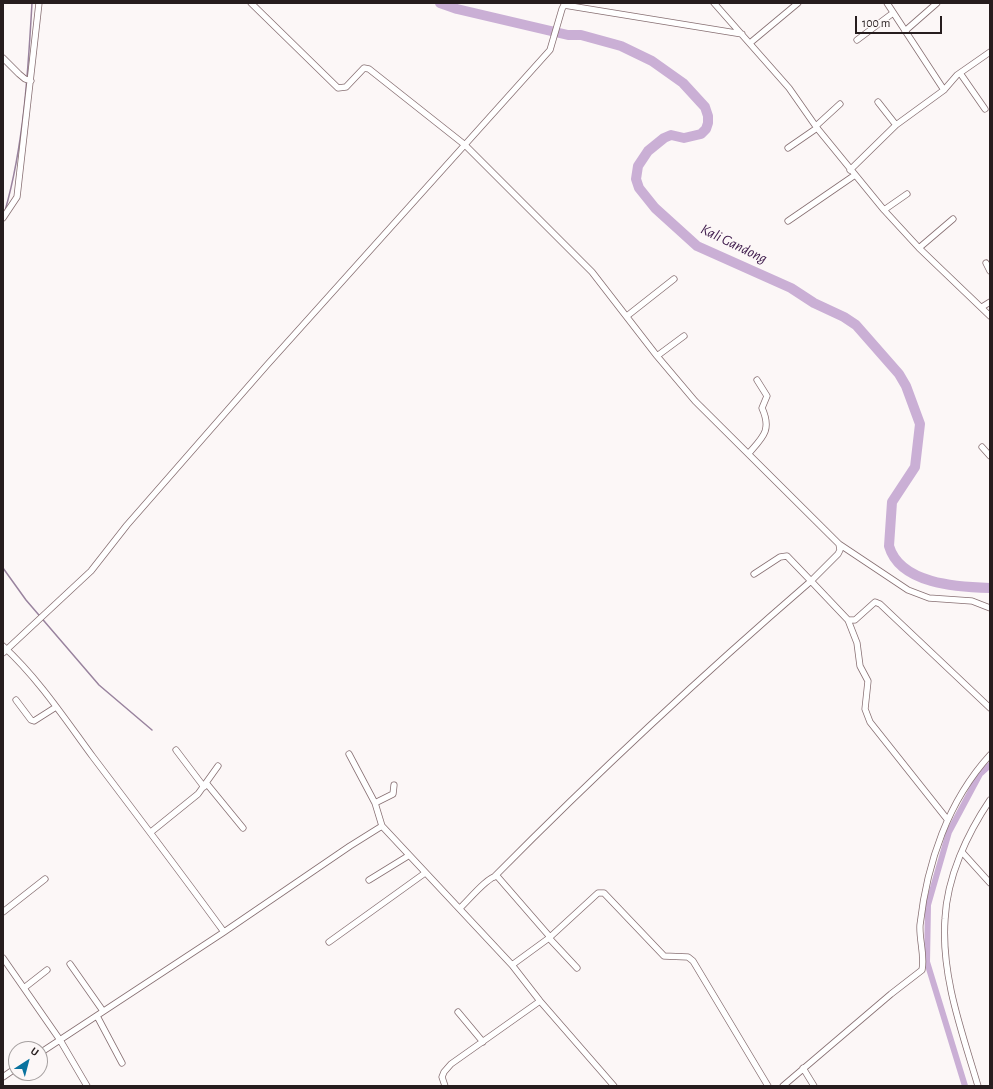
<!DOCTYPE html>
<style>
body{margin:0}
#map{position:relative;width:993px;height:1089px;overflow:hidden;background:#fcf7f7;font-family:"Alegreya Sans",sans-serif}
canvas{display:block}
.frame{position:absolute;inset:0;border:4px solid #261d1e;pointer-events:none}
.north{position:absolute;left:8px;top:1041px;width:40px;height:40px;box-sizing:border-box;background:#fcf7f7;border:1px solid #a6a0a0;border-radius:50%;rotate:36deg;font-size:11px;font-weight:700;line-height:16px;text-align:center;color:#261d1e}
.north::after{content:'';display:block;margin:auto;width:14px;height:18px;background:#0a739f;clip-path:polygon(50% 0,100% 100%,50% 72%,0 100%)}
.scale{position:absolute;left:855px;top:16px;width:87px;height:18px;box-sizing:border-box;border:2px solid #261d1e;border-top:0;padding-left:5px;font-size:12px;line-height:14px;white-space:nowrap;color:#261d1e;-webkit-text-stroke:3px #fcf7f7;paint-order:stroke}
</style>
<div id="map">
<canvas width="993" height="1089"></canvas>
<div class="frame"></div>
<div class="north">U</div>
<div class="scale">100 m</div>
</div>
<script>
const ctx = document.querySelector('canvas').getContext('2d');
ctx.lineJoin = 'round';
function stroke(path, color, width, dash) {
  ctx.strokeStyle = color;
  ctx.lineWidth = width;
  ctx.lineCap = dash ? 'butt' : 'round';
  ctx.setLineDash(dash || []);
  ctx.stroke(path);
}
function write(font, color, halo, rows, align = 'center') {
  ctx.font = font + ' "Alegreya Sans",sans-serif';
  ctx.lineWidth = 4;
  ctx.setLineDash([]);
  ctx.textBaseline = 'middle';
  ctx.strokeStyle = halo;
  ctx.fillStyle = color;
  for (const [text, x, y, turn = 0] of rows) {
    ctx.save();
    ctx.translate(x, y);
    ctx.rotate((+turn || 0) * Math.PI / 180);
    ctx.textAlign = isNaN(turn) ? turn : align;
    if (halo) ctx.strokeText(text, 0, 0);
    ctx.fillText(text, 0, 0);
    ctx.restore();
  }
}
const stream = new Path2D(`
 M 5,211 C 24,144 28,72 32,3
 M 3,568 L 26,600 L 99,685 L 152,730`);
const canal = new Path2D(`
 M 965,1086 L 927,962 L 928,905 L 949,832 L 980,774 L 990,765`);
const river = new Path2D(`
 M 440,3 L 457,9 L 568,35 L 581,35 L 621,46 L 652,61 L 683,83 L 705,107 L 708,116 L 708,123 L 706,129 L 701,134 L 684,138 L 671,135 L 664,138 L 648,151 L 638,166 L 636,179 L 639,188 L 655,208 L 697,246 L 791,288 L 814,303 L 844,317 L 856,325 L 899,374 L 906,386 L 920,424 L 915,467 L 892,502 L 889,546 C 900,584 957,587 990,588`);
const minor = new Path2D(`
 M 251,3 L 338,88 L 346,87 L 364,68 L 369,69 L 465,145 L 592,272 L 657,356 L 695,401 L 839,544 L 840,550 L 838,554 L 811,581 L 848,620 L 855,620 L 875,602 L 880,604 L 990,708
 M 714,3 L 789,88 L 817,128 L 884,210 L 919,248 L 990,316
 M 887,3 L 944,90
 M 905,31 L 937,3
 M 857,40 L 893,13
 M 750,43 L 798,3
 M 3,58 L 19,74 L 25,79 L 31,81
 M 960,73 L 985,109
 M 878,102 L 896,125
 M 816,126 L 840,104
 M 788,148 L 817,128
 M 850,170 L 896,125 L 944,90 L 957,75 L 990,52
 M 884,210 L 907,194
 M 3,218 L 17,197 L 39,3
 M 788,221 L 855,175
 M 919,248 L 953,219
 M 986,263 L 990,271
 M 982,307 L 990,302
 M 627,316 L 674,279
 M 657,356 L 684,336
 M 982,447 L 990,456
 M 749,453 C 763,437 772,430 762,408 L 767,396 L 757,380
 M 839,544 L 908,590 L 929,598 L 972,601 L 990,608
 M 848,620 L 857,643 L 860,666 L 868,681 L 865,709 L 870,722 L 947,819
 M 3,646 C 38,678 65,719 93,757 C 137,815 181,873 224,932
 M 3,653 L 91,571 L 127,525 L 267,365 L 550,50 L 562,9 L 564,5 L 742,34
 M 16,700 L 31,720 L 34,721 L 56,707
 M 176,750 L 204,787
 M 349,754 L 375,803 L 382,826
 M 207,784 L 243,828
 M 375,803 L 393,794 L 394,785
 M 151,832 L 198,794 L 218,766
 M 962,852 L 990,883
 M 494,877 C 596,774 701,676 811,581 L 787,556 L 780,557 L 754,574
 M 369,880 L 408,856
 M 460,908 C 468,901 487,877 497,876 L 550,937
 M 3,912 L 45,879
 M 549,938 L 577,968
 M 329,942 L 425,873
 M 3,958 L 60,1040 L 87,1086
 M 70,964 L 103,1011
 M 512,965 L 549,938 L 598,893 L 604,893 L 664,956 L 688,957 L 693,961 L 768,1086
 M 24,988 L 47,970
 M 458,1012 L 483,1042
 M 97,1016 L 122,1063
 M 40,1053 L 224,932 L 350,846 L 382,826 L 512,965 L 540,1001 L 614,1086
 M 803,1068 L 814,1086
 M 3,1077 L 16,1068
 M 445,1086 L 442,1077 L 444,1072 L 451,1064 L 540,1001
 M 783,1086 L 891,994 L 922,970 C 925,955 919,940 920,925 C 927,863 948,801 990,755
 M 978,1086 C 962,1032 941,976 945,919 C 947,877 967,834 990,800`);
const waterNames = [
 ["Kali Gandong",734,244,26]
];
stroke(stream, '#99839e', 1.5);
stroke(canal, '#caafd5', 6);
stroke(river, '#caafd5', 10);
stroke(minor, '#876f72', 7);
stroke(minor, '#fff', 5.5);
write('italic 15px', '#432050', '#fcf7f7', waterNames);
</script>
